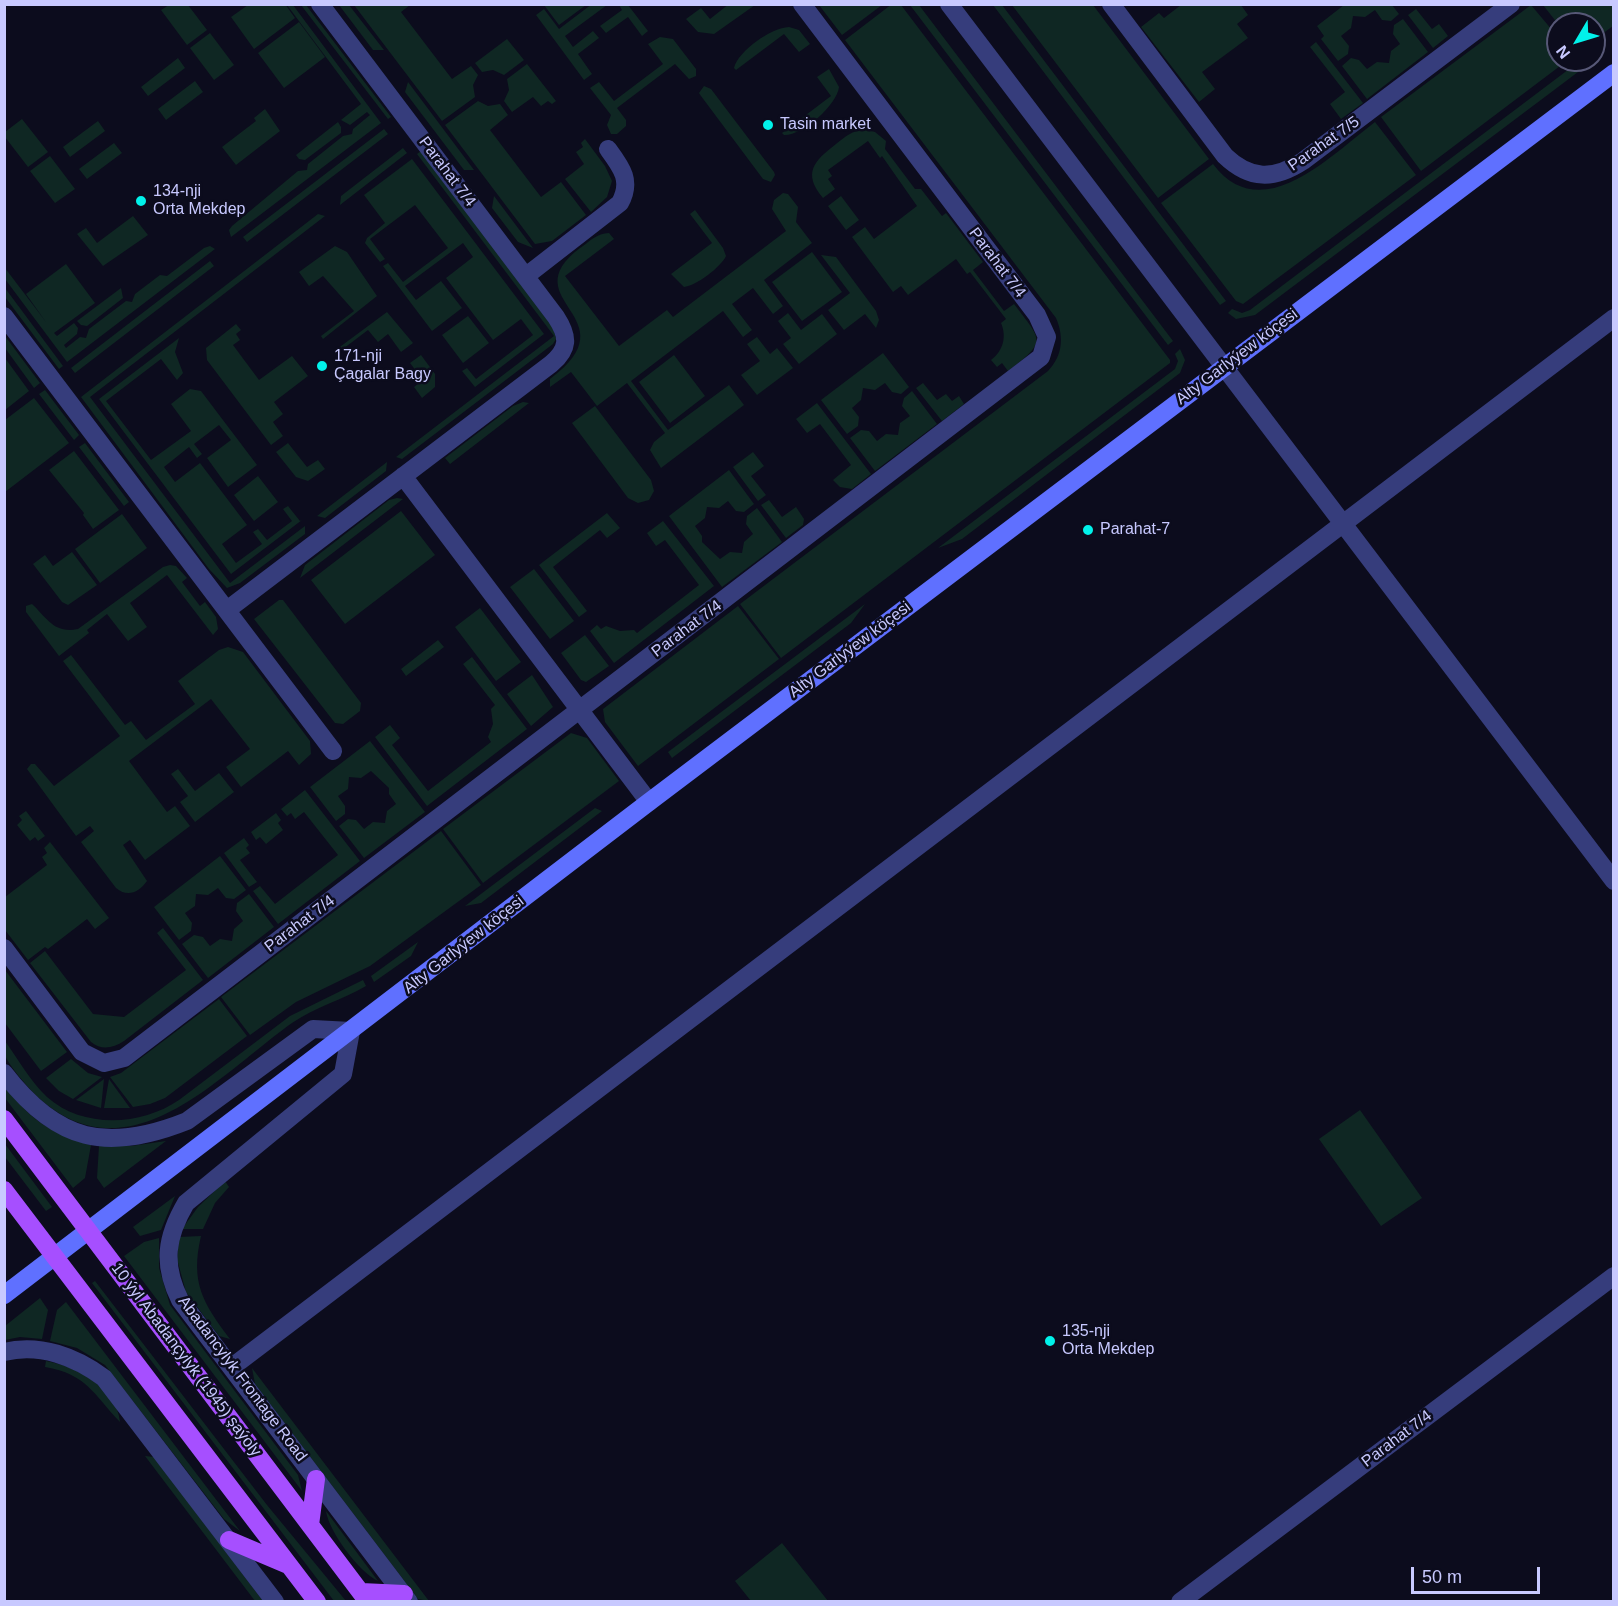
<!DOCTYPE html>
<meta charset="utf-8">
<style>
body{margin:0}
#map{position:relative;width:1618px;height:1606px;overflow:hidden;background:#0c0c1d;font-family:Arial,sans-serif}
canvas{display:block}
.frame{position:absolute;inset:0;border:6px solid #c8c9ff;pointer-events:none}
.north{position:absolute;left:1546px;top:12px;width:60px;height:60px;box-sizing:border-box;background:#0c0c1d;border:2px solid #575877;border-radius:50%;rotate:232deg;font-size:16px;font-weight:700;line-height:24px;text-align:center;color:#c8c9ff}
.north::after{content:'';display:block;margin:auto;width:21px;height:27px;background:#01f2ea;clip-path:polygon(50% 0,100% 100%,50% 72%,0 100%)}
.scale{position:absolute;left:1411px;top:1567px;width:129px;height:27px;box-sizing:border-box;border:3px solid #c8c9ff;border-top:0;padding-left:8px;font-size:18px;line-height:21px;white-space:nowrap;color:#c8c9ff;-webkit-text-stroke:4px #0c0c1d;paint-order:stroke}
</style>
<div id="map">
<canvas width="1618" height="1606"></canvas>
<div class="frame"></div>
<div class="north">N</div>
<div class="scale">50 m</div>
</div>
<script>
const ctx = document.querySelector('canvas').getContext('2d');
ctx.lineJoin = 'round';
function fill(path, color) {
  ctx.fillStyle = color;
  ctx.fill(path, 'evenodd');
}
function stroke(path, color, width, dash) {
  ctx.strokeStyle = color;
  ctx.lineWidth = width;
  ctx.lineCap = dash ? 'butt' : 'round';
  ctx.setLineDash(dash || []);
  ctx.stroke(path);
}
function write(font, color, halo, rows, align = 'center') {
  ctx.font = font + ' Arial,sans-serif';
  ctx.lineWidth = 5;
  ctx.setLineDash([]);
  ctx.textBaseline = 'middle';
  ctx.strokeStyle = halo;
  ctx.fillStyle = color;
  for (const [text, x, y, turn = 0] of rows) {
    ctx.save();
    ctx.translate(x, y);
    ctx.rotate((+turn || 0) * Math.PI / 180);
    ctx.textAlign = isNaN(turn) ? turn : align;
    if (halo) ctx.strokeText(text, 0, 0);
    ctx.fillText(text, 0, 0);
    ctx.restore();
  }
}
const green = new Path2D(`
 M 285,4 L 295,18 L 254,49 L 231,17 L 248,5 Z
 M 592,4 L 607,5 L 565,36 L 573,47 L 593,31 L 599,38 L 578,54 L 592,74 L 584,80 L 536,15 L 544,9 L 559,29 Z
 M 729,4 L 755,5 L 714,34 L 698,32 L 686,19 L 701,8 L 710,19 Z
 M 892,4 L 901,5 L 1170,360 L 1170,363 L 781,658 L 740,604 L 1048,371 C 1063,355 1064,337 1056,318 L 845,40 Z
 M 169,5 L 188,5 L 207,30 L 187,45 L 161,10 Z
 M 287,5 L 293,5 L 381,123 L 231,237 L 229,230 L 232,226 L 298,171 L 307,170 L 308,164 L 343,136 L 352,134 L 353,129 L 370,115 L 367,112 L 350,125 L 341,120 L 361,104 Z
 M 301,5 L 306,5 L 391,117 L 388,119 Z
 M 339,5 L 349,5 L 384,50 L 373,50 Z
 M 354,5 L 410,5 L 401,12 L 452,79 L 471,66 L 478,75 L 473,85 L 475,97 L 442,121 Z
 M 544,5 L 586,5 L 559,25 Z
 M 619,5 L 628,5 L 648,31 L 642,36 L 628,17 L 606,33 L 600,26 L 622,10 Z
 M 819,5 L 882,5 L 842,35 Z
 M 910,5 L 919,5 L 1173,341 L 1168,345 Z
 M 993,5 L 1002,5 L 1226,301 L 1220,305 Z
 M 1012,5 L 1093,5 L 1209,159 L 1158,198 Z
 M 1181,5 L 1241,5 L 1248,15 L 1237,24 L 1248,38 L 1202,72 L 1215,89 L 1199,102 L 1141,27 L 1159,13 L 1164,18 Z
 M 1344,5 L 1392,5 L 1399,14 L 1391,21 L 1382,20 L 1375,10 L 1365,17 L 1353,16 L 1351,28 L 1341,36 L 1349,46 L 1348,54 L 1338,61 L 1321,39 L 1324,36 L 1317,26 Z
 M 1531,5 L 1558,37 L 1558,60 L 1568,60 L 1421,171 L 1381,117 Z
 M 1543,5 L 1613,5 L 1613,26 L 1594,40 L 1594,24 L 1558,24 Z
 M 1416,9 L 1432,29 L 1439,24 L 1448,36 L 1433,48 L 1408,15 Z
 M 1403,19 L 1428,52 L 1367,99 L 1342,66 L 1351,58 L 1359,60 L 1367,69 L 1377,62 L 1389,63 L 1391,51 L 1400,44 L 1393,34 L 1394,25 Z
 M 299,22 L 325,57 L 284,88 L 258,53 Z
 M 789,27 L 799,30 L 810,44 L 799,52 L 784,34 L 736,70 L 734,68 C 739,50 771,28 789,27 Z
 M 210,33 L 234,65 L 214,80 L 190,48 Z
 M 660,37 L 673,39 L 696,69 L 696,76 L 689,79 L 675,64 L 617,108 L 626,120 L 626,126 L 617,134 L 611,134 L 607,125 L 611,115 L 590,88 L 599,82 L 614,101 L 663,64 L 648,44 Z
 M 507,39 L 524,60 L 504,75 L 493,70 L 482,72 L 475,63 Z
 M 1316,42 L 1363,103 L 1341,119 L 1330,104 L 1345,92 L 1310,47 Z
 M 178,58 L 185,68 L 148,96 L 141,87 Z
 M 1581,60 L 1594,60 L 1255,315 L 1236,319 L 1228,313 L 1232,309 L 1242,313 L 1250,310 Z
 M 527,64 L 556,101 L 552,104 L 548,101 L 541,106 L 533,97 L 512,112 L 504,101 L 509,90 L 507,79 Z
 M 829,69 L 839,87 C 837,105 802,136 784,135 L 782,133 L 831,96 L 817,77 Z
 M 195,81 L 203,92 L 166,120 L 158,109 Z
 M 408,82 L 474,170 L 464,170 L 405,92 Z
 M 704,86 L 711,89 L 774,172 L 775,175 L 771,182 L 763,179 L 701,96 L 699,93 Z
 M 478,101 L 488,106 L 500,104 L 508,115 L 490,130 L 541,197 L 561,182 L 586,215 L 552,241 L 535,244 L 445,125 Z
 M 265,109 L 280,131 L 236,165 L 222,147 L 256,121 L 254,118 Z
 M 22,119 L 48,152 L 28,167 L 5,137 L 5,132 Z
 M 98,121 L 105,131 L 70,157 L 63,147 Z
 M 338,122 L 341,127 L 341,133 L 305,160 L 299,159 L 296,155 Z
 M 1375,122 L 1416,175 L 1243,304 L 1236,301 L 1161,203 L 1213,164 C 1262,229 1331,155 1375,122 Z
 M 384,129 L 388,134 L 247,242 L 243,237 Z
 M 866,130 L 875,132 L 886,141 L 885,149 L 915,189 L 921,189 L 942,216 L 946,213 L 983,262 L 973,270 L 1004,311 L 1014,304 C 1042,341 1048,341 1008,371 L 1002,363 L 997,367 L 991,360 C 1003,351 1007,337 1001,323 L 1006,319 L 970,272 L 967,274 L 956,259 L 908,295 L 901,286 L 893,292 L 852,237 L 865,227 L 874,239 L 917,206 L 882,156 L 880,158 L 868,141 L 828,170 L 832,176 L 828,179 L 835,189 L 823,198 C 802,173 814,161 836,144 C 846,136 854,129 866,130 Z
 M 585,139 L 605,166 L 612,181 L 607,197 L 591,212 L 565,179 L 584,164 L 576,152 L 583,147 L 581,143 Z
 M 114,143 L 122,153 L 87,179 L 79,169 Z
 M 403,148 L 407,153 L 340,205 L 341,196 Z
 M 421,151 L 553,326 L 556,339 L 553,344 L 402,459 L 396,457 L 554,336 L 417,154 Z
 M 50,156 L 75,189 L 55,203 L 30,171 Z
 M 412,159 L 544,334 L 475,387 L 462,371 L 467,368 L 476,379 L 533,335 L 521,319 L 493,340 L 446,278 L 473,257 L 463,243 L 405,286 L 416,300 L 441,281 L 462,308 L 432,331 L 383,266 L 388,263 L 403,282 L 448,248 L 415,205 L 370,239 L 385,259 L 380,262 L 365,243 L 367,238 L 385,223 L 364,195 Z
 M 783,193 L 788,194 L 798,207 L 796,222 L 812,243 L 764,280 L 783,306 L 773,314 L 753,288 L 732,304 L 752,330 L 743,337 L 723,311 L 631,381 L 668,430 L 729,385 L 744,405 L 661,468 L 650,450 L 654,442 L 665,433 L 627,383 L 597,406 L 571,372 L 550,387 L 550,379 C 634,317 510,301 580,248 C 589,242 597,233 609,233 L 614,239 L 565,276 L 619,346 L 667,310 L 673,317 L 786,231 L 772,209 L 774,200 Z
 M 494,196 L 533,248 L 518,242 L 492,208 Z
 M 841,196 L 859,220 L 846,230 L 828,206 Z
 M 695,210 L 723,248 L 726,256 C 721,267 696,286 684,287 L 671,274 L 712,243 L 690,214 Z
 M 318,214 L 325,216 L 90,397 L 230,583 L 305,526 L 305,534 L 240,583 L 227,588 L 209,569 L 81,397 Z
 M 133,216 L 148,235 L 103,266 L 77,234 L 86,228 L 97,243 Z
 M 210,246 L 215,249 L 67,362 L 5,279 L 5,268 L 46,322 L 26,294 L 66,264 L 95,303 L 54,333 L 57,336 L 74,323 L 78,328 L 77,334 L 64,345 L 66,348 L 80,337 L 86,338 L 89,329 L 126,301 L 132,302 L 135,294 L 160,275 L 167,276 L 204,248 Z
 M 335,246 L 347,252 L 377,296 L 323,339 L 321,336 L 354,311 L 323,276 L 309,286 L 299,272 Z
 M 812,252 L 842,292 L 802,321 L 772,282 Z
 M 821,255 L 836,257 L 876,311 L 879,320 L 876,328 L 865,314 L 844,330 L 828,310 L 850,293 Z
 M 210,261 L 214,266 L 75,373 L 71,368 Z
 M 5,288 L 63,366 L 59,369 L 5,297 Z
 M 121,288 L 123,298 L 87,326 L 81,325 L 77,321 Z
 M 387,312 L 413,343 L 401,352 L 388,334 L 378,342 L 368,330 L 335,355 L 333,352 Z
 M 788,313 L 801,330 L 822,314 L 837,334 L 799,364 L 783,344 L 791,338 L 778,321 Z
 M 468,316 L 489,343 L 463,363 L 442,335 Z
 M 236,324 L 241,330 L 236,334 L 240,340 L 233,345 L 259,380 L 292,356 L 308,376 L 274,402 L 283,414 L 273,422 L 283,436 L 271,445 L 207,360 L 206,348 Z
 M 5,336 L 40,383 L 34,388 L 5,348 Z
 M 757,337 L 770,354 L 777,348 L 793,368 L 757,395 L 741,375 L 760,361 L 747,344 Z
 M 179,338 L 175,352 L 183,373 L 177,380 L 161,359 L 106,401 L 151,460 L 191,431 L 171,404 L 190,389 L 201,391 L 257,465 L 228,487 L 207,458 L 231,440 L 219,425 L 194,444 L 202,454 L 197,458 L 189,447 L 164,467 L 175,482 L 200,463 L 247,525 L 222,544 L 236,563 L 262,544 L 253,532 L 258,529 L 267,540 L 292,521 L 283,509 L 288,506 L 300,521 L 302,520 L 231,574 L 99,399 Z
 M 1180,349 L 1185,360 L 1180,373 L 962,539 L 938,548 L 1175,369 L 1178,361 L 1175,354 Z
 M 883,353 L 909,387 L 901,394 L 892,392 L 885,383 L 875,390 L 863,388 L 861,400 L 852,408 L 859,417 L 858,426 L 847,434 L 821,400 Z
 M 421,355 L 435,374 L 435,387 L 422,398 L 414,387 L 423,380 L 410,363 Z
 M 674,355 L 705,396 L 670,423 L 639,382 Z
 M 5,358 L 29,391 L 5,410 Z
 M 923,383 L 937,400 L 946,394 L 952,401 L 959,396 L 964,404 L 942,421 L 916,388 Z
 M 45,390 L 79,435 L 74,440 L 39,394 Z
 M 912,391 L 937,424 L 875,471 L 850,438 L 861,430 L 869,431 L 877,441 L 886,434 L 898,435 L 900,423 L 910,416 L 902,406 L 904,398 Z
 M 34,398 L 69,443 L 5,492 L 5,420 Z
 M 523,402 L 529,403 L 450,464 L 445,458 L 513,406 Z
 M 817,403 L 871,474 L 852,489 L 840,487 L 833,480 L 851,465 L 820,424 L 807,433 L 796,419 Z
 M 595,406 L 651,480 L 654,491 L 649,500 L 638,503 L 628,498 L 572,423 Z
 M 85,443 L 129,502 L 124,506 L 79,447 Z
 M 288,443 L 307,467 L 318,460 L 325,469 L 308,481 L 296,477 L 276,452 Z
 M 74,451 L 119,510 L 93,529 L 83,515 L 84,513 L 49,470 Z
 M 753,452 L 764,466 L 751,476 L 766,495 L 758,501 L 733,467 Z
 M 387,462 L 386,471 L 325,518 L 317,516 Z
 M 729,470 L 754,504 L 744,512 L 736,511 L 728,501 L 719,508 L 707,507 L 705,518 L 695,526 L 702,536 L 702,542 L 720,559 L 730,552 L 742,553 L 744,542 L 753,534 L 746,524 L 747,516 L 757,508 L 782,542 L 722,587 L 669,516 Z
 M 258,476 L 278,502 L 254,521 L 234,495 Z
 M 397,498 L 403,499 L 300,578 L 305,565 L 389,500 Z
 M 769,500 L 782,517 L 796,507 L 804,519 L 803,525 L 786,538 L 761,505 Z
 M 401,511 L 435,555 L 345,624 L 311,580 Z
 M 607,513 L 620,528 L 607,538 L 600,530 L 553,567 L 587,611 L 579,617 L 539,565 Z
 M 122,514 L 147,548 L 100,583 L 75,549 Z
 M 663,521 L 714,586 L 614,663 L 590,631 L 597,625 L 601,629 L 606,626 L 620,631 L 634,630 L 637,633 L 699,585 L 665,540 L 656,546 L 647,533 Z
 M 72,552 L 97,585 L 68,605 L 62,602 L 33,564 L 45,555 L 53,566 Z
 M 170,565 L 176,566 L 187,578 L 182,582 L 200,606 L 205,602 L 216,617 L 218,629 L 213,635 L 167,575 L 130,603 L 147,627 L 128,641 L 107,614 L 87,630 L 89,633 L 59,656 L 26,612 L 26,606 L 32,604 C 47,618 54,634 78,629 L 163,567 Z
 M 534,569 L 574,621 L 550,639 L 510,587 Z
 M 279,600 L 283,600 L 361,703 L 360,711 L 343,724 L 335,723 L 254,619 Z
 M 865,604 L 851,623 L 672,758 L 668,752 Z
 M 738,606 L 779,659 L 638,766 L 605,722 L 603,709 Z
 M 480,608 L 521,662 L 496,681 L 455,627 Z
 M 585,635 L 609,666 L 586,682 L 581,680 L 561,653 Z
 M 438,640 L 444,647 L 406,676 L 401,669 Z
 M 228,647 L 243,652 L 310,741 L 311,754 L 299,765 L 288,751 L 241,787 L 226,767 L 250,749 L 211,699 L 129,761 L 167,812 L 175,806 L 190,826 L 145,860 L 130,840 L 123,845 L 147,881 C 139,892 128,898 116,888 L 81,842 L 94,831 L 90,826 L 76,836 L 27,769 L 31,764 L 35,764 L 54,786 L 120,736 L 63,661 L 71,655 L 125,725 L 131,721 L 146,740 L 195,704 L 178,681 L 219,650 Z
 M 472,657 L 527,729 L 427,806 L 375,737 L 390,725 L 400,738 L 392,745 L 428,791 L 491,742 L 488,737 L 493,724 L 491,709 L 495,705 L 463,664 Z
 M 532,675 L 553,707 L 531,726 L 507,694 Z
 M 571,733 L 587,738 L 619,781 L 483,883 L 443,829 Z
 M 370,741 L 425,812 L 364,858 L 339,826 L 348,819 L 356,820 L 364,829 L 373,822 L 385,823 L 387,811 L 396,804 L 389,794 L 389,788 L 371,771 L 361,778 L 349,777 L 348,789 L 338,796 L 345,806 L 345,814 L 336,821 L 310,787 Z
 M 178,769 L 195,791 L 219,773 L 234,792 L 195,822 L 180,802 L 188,796 L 171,774 Z
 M 305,790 L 360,861 L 278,924 L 253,891 L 260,886 L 275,904 L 338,855 L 304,812 L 295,819 L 291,813 L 287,816 L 281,809 Z
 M 595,808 L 602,811 L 481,903 L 465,906 Z
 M 26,811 L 45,836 L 38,841 L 35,837 L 30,841 L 17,825 L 22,820 L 19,816 Z
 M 276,813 L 281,820 L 278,823 L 283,830 L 266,844 L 260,837 L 256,840 L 251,832 Z
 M 441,831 L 481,885 L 370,966 L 296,1002 L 250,1035 L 221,997 Z
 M 244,838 L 249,845 L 246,848 L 250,853 L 240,860 L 257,882 L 249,887 L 224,853 Z
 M 50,842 L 109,918 L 95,929 L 87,919 L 48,949 L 45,947 L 28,960 L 5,930 L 5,897 L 47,865 L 42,857 L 47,853 L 44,848 Z
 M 220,856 L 246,890 L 234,899 L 226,898 L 218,888 L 208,895 L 196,894 L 195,906 L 185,913 L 192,923 L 191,931 L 179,940 L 154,907 Z
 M 249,894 L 274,927 L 208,978 L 182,944 L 194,935 L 203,937 L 210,946 L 220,939 L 232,941 L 234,929 L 243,921 L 236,911 L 237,903 Z
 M 163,928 L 203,980 L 124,1041 C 113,1048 102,1051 91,1042 L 30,963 L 45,951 L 93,1014 L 124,1017 L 186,970 L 157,933 Z
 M 418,942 L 411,956 L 374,982 L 371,976 Z
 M 5,970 L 67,1052 L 41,1071 L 5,1023 Z
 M 363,980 L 366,986 C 342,1000 315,1007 292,1023 C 220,1074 130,1180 39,1098 C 31,1091 8,1065 5,1055 C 3,1051 5,1045 5,1041 C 18,1059 31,1082 47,1097 C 83,1129 141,1126 179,1100 L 290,1016 Z
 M 219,999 L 247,1036 L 165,1098 L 150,1104 L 133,1107 L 110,1077 L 121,1073 Z
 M 71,1059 L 88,1073 L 102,1077 L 73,1099 L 59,1091 L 46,1078 Z
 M 104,1079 L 101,1108 L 76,1100 Z
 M 109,1079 L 130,1108 L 104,1108 Z
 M 5,1087 C 31,1120 50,1133 91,1145 L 85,1178 L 73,1188 L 5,1098 Z
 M 1360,1110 L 1422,1198 L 1381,1226 L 1319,1139 Z
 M 166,1141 L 104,1188 L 97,1178 L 99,1146 L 131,1146 Z
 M 5,1144 L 52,1207 L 46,1211 L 5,1157 Z
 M 225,1181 L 229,1187 L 215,1203 L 203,1229 L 182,1229 L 198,1207 Z
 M 175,1196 L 161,1230 L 140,1236 L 133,1227 Z
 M 201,1236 C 190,1283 203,1303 230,1339 L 219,1336 L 186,1292 L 177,1259 L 179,1237 Z
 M 159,1238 L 159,1268 L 170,1305 L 298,1475 L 302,1491 L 124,1256 L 144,1242 Z
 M 95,1281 L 267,1505 L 346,1601 L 334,1601 L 92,1283 Z
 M 40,1298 L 48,1310 L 42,1339 L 20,1337 L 5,1340 L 5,1326 Z
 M 66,1302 L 240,1531 L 224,1519 L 105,1365 L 77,1348 L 50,1341 L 57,1310 Z
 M 46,1361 C 76,1366 117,1388 120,1422 C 94,1395 87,1374 45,1367 Z
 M 252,1368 L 429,1601 L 418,1599 L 255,1384 Z
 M 145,1456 L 154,1457 L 263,1601 L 255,1601 Z
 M 326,1511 L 378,1581 C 359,1572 329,1532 326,1511 Z
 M 782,1543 L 828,1601 L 751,1601 L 735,1581 Z`);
const street = new Path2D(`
 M 949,4 L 1614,881
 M 1111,4 L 1225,156 C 1250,180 1274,180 1303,161 L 1511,4
 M 526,276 L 620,203 C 632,181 622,168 608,149
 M 4,316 L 333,751
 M 403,476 L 649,802
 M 227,610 L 551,364 C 569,349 569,337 556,317 L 320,4
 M 4,948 L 82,1052 L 104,1063 L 124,1058 L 1041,357 L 1047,337 L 1037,315 L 802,4
 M 4,1073 C 57,1142 107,1153 187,1121 L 313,1029 L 351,1031 L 343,1074 L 186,1203 C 166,1237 162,1264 180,1300 L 409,1602
 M 4,1352 C 40,1343 76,1357 104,1378 L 275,1602
 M 232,1367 L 1614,318
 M 1180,1602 L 1614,1276`);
const secondary = new Path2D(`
 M 4,1295 L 649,802 L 1614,73`);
const primary = new Path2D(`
 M 4,1119 L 368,1602
 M 4,1190 L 317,1602
 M 310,1525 L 316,1479
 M 229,1540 L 288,1565
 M 361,1592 L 404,1594`);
const markers = [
 [768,125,6,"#01f2ea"],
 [141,201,6,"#01f2ea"],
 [322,366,6,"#01f2ea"],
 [1088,530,6,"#01f2ea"],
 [1050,1341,6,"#01f2ea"]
];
const poiNames = [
 ["Tasin market",780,125],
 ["134-nji",153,192],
 ["Orta Mekdep",153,210],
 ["171-nji",334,357],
 ["Çagalar Bagy",334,375],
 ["Parahat-7",1100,530],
 ["135-nji",1062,1332],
 ["Orta Mekdep",1062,1350]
];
const streetNames = [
 ["Parahat 7/5",1324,144,-35],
 ["Parahat 7/4",447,172,53],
 ["Parahat 7/4",997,263,53],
 ["Alty Garlyýew köçesi",1237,357,-37],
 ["Parahat 7/4",687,629,-37],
 ["Alty Garlyýew köçesi",850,650,-37],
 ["Parahat 7/4",300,924,-37],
 ["Alty Garlyýew köçesi",464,945,-38],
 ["10 ýyl Abadançylyk (1945) şaýoly",186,1360,53],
 ["Abadancylyk Frontage Road",242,1379,53],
 ["Parahat 7/4",1397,1439,-37]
];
fill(green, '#0f2723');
stroke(street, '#363d7c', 18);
stroke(secondary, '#5f70ff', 18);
stroke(primary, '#a64fff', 18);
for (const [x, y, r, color] of markers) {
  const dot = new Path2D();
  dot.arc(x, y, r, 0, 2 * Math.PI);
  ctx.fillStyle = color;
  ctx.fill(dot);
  stroke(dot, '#0c0c1d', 2);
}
write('16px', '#c8c9ff', '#0c0c1d', poiNames, 'left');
write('16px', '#c8c9ff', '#0c0c1d', streetNames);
</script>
